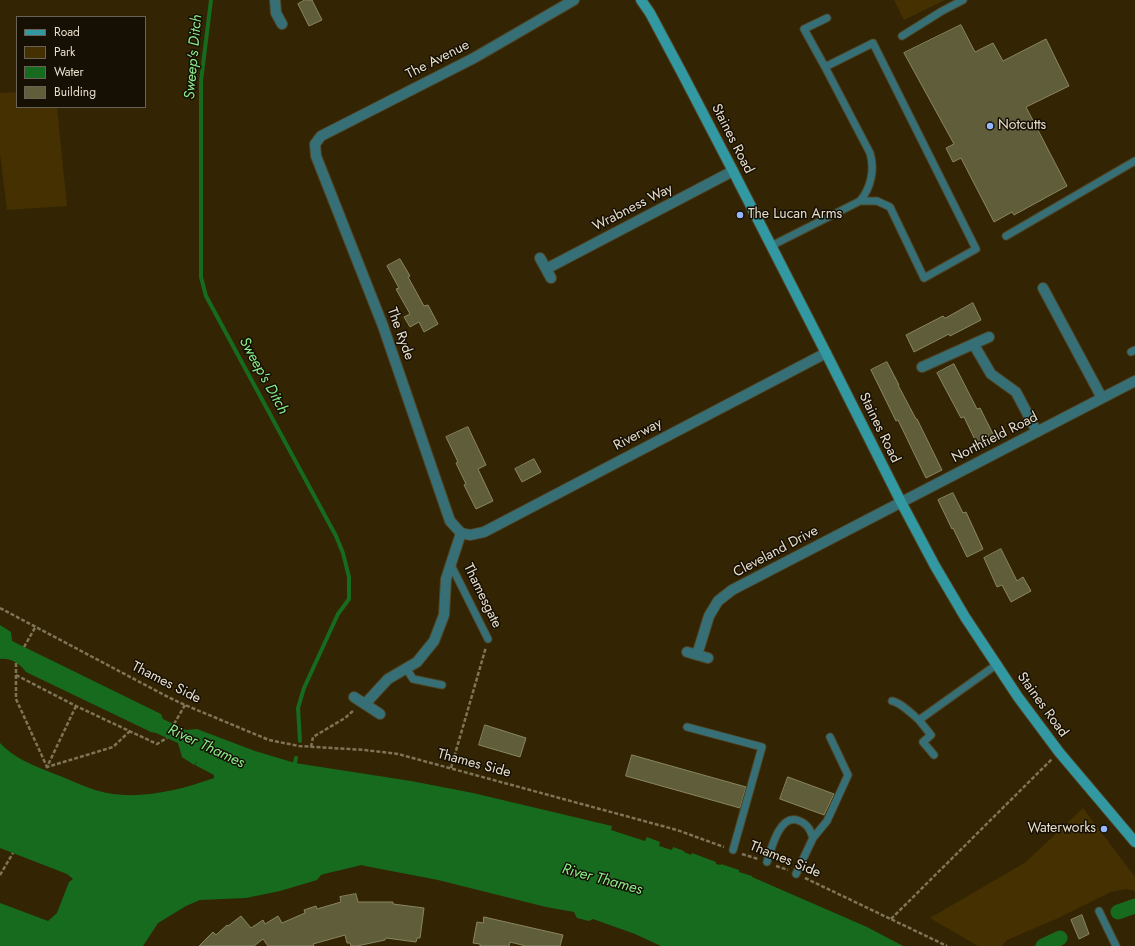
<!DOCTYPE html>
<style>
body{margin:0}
#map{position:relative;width:1135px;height:946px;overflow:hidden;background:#332503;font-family:Jost,sans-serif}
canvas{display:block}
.legend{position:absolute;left:16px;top:16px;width:130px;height:92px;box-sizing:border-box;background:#160f04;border:1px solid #6a6254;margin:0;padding:5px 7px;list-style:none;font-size:12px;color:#e7decc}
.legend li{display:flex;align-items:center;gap:8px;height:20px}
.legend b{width:20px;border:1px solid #6a6254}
</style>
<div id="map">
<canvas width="1135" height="946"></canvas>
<ul class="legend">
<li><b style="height:5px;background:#3299a3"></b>Road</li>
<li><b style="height:11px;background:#443000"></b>Park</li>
<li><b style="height:11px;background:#166b1e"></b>Water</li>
<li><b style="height:11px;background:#605d3a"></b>Building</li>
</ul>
</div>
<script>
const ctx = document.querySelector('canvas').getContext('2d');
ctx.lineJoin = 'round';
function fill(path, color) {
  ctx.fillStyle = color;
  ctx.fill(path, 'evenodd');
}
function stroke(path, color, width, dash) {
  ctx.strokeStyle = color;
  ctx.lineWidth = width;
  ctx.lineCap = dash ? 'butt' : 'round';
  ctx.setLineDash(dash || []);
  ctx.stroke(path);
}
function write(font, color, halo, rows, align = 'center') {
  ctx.font = font + ' Jost,sans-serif';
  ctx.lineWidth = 3;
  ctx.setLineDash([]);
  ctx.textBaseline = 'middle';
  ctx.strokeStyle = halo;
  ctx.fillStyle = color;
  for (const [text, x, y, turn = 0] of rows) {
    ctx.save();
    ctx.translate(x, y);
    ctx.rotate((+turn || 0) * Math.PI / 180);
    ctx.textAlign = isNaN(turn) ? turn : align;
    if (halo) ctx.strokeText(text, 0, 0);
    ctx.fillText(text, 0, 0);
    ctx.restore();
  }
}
const green = new Path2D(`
 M 894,0 L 945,0 L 904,20 Z
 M 17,92 L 17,107 L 57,107 L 67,206 L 7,210 L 0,153 L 0,93 Z
 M 1083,808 L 1135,877 L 1135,891 L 1126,889 L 1111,892 L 1056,919 L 1007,940 L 1002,946 L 978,946 L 930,918 L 1026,862 Z`);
const water = new Path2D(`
 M 0,625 L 11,632 L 12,641 L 161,714 L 163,719 L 186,730 L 197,729 L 255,751 L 295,763 L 411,781 L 473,793 L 612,826 L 611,830 L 645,841 L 647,837 L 660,842 L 659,846 L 672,850 L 673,847 L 684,851 L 684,852 L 691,855 L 692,853 L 716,862 L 716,864 L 721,865 L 721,864 L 739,870 L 739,872 L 752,876 L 752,877 L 867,927 L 903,946 L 661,946 L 635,934 L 593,919 L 589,921 L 577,918 L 574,912 L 546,907 L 438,880 L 365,866 L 362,865 L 324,874 L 321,875 L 317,880 L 280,891 L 246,898 L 200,900 L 186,906 L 158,923 L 143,946 L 0,946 L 0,903 L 48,921 L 57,913 L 69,882 L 73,879 L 67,874 L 0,848 L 0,743 C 15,759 33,765 52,773 C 66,778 80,785 95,790 C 132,802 178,791 214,778 L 214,775 L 195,765 L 197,761 L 194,765 L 182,757 L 178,743 L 156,733 L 151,732 L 26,672 C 21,664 9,657 0,659 Z`);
const stream = new Path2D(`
 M 211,0 L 201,81 L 201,277 L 206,296 L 336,536 L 343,553 L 349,577 L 349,599 L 338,614 L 304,688 L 298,708 L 300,741
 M 294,767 L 296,758`);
const canal = new Path2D(`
 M 1118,912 L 1135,906
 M 1043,946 L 1060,938`);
const building = new Path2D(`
 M 305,0 L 312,0 L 322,20 L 309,26 L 298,4 Z
 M 961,25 L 975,52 L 993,43 L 1003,61 L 1046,39 L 1069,86 L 1026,107 L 1067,186 L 1014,215 L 1012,212 L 994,222 L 961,158 L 953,162 L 946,148 L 954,144 L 904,53 Z
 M 400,259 L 410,276 L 408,277 L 424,306 L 428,305 L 438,324 L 424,332 L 419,322 L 410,327 L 404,317 L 410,314 L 396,289 L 399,288 L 387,266 Z
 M 973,303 L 981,320 L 950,336 L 949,334 L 914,352 L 906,335 L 943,316 L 945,318 Z
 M 887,362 L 899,385 L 898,385 L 916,419 L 917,419 L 942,470 L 926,478 L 898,420 L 896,421 L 871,370 Z
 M 954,364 L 977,409 L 980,408 L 995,438 L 978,446 L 964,417 L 961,418 L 937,373 Z
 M 468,427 L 486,465 L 478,469 L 493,501 L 476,509 L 464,485 L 466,484 L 456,463 L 458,462 L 446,437 Z
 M 534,459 L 541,472 L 522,482 L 515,469 Z
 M 953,493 L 963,513 L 966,512 L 983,549 L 967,557 L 953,528 L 952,529 L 938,500 Z
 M 1001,549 L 1017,581 L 1023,577 L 1031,591 L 1011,602 L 1002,585 L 997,587 L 984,558 Z
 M 485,725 L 526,738 L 520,757 L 479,745 Z
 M 632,755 L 746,787 L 740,808 L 626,776 Z
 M 788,777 L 834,794 L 824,815 L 780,799 Z
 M 356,894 L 358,902 L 393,902 L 393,904 L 424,908 L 420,938 L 417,938 L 416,942 L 386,938 L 385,940 L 357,946 L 351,946 L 350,943 L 347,943 L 345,935 L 313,944 L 314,946 L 268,946 L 263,939 L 254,946 L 199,946 L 213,932 L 216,935 L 227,925 L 228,926 L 241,916 L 251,928 L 263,920 L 265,924 L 278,916 L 282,923 L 305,913 L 304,910 L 316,906 L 317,909 L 341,902 L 340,897 Z
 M 1082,915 L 1089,934 L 1079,939 L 1071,920 Z
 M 484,917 L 563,935 L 560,946 L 526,946 L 510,942 L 509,946 L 480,946 L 480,944 L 473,943 L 477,922 L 483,923 Z`);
const path = new Path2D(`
 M 0,608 L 168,697 L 185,705 L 269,740 L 299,746 L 365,750 L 398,754 L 677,830 L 724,847
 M 24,647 L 36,626
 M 16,663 L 16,699 L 47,767 L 46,770
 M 16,675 L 76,706 L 157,744 L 167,738
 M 76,706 L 47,767 L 113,747 L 130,731
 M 174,724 L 185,705
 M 311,747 L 313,737 L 345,718 L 354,710
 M 451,768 L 486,647
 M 742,854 L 758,859
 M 776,866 L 788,870
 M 0,875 L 13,853
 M 805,878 L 947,946
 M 891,919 L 1052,759`);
const lane = new Path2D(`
 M 902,36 L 942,11 L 963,0
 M 873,43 L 976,249 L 924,278 L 890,207 L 877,201 L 860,201 C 871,188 875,169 870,153 L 825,67 Z
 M 825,67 L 804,29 L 827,18
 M 1006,236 L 1135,161
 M 771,246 L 860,201
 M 1131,352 L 1135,350
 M 450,563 L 488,639
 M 406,668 L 413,679 L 442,685
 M 892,701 C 900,702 912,714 919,720 L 996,665
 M 919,720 L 931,735 L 923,742 L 934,755
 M 687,727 L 762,747 L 733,850
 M 813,838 L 827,821 L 848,775 L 830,737
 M 767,862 C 771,850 779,815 797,820 C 807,823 810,829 813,838 L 796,874
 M 1099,911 L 1116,946`);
const street = new Path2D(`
 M 275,0 L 276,13 L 282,24
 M 540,258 L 551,278
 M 546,269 L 733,171
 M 1043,288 L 1102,398
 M 974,345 L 991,374 L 1016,392 L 1037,432
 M 922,367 L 989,337
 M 461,533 L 450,521 L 383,326 L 316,156 L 315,144 L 321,136 L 474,58 L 574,0
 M 461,533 L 470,535 L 484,532 L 826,353
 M 687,652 L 708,658
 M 697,655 L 709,616 L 718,601 L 732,590 L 1135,381
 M 354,697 L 380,714
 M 365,704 L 388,679 L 417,662 L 434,641 L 444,615 L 446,579 L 461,533`);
const secondary = new Path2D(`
 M 641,0 L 650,13 L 682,73 L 733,171 L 826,353 L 901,502 L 935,566 L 965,617 L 1018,697 L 1059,752 L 1135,842`);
const markers = [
 [990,126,4,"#94b7fd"],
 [740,215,4,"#94b7fd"],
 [1104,829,4,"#94b7fd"]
];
const streetNames = [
 ["The Avenue",438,60,-27],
 ["Staines Road",732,139,63],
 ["Wrabness Way",633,208,-27],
 ["The Ryde",400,334,70],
 ["Staines Road",879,428,64],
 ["Riverway",638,435,-28],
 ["Northfield Road",995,438,-27],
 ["Cleveland Drive",776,552,-28],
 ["Thamesgate",482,596,64],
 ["Thames Side",166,683,27],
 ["Staines Road",1042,705,54],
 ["Thames Side",474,764,15],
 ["Thames Side",785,860,22]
];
const poiNames = [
 ["Notcutts",998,126],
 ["The Lucan Arms",748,215],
 ["Waterworks",1096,829,"right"]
];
const waterNames = [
 ["Sweep's Ditch",194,57,-85],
 ["Sweep's Ditch",263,376,61],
 ["River Thames",206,747,25],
 ["River Thames",602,880,15]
];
fill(green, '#443000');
fill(water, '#166b1e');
stroke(stream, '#166b1e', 4);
stroke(canal, '#166b1e', 15);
fill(building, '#605d3a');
stroke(building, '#898661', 1);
stroke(lane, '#504323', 9);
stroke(street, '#504323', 12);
stroke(secondary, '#504323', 12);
stroke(path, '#7f7458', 2.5, [4, 2]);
stroke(lane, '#367076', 7);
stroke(street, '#367076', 10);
stroke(secondary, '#3299a3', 10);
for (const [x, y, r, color] of markers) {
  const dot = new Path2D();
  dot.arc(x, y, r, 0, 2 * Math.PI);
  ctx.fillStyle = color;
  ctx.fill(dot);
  stroke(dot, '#160f04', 1.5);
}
write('14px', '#e7decc', '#160f04', streetNames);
write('14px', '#e7decc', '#160f04', poiNames, 'left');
write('italic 15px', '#88ee89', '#160f04', waterNames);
</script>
